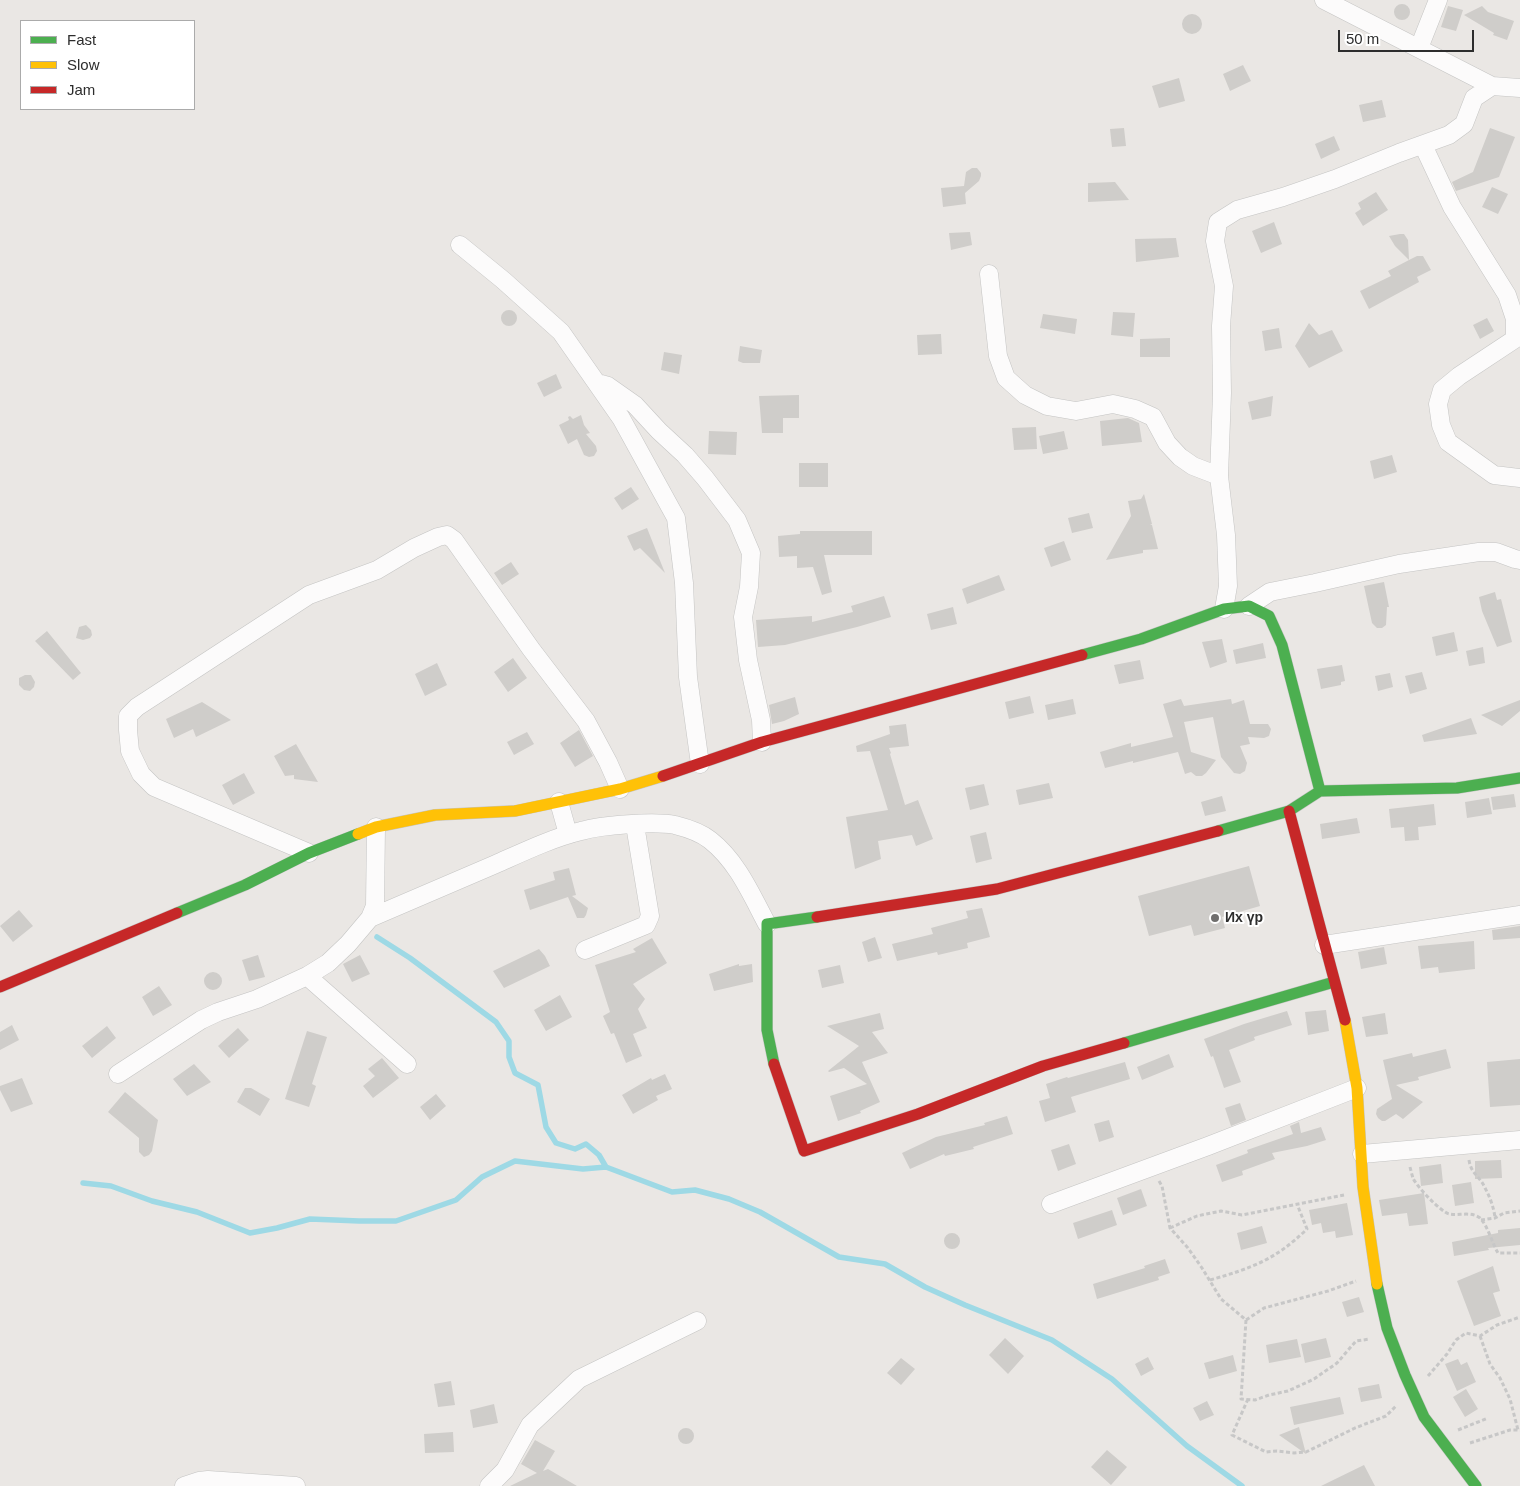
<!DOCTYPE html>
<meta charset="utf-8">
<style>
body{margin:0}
#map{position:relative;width:1520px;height:1486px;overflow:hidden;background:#eae7e4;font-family:Helvetica,sans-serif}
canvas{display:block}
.legend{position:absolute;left:20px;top:20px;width:175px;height:90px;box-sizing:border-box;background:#fff;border:1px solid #ababab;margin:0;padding:6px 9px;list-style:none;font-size:15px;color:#2d2d2d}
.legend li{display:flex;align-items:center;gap:10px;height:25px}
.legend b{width:25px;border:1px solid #ababab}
.scale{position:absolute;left:1338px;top:30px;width:136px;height:22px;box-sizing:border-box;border:2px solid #2d2d2d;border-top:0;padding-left:6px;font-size:15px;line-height:18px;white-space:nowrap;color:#2d2d2d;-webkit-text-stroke:4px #fff;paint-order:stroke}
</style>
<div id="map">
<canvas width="1520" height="1486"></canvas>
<ul class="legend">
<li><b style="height:6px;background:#4caf50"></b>Fast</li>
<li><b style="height:6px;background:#ffc107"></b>Slow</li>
<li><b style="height:6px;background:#c62828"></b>Jam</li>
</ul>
<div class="scale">50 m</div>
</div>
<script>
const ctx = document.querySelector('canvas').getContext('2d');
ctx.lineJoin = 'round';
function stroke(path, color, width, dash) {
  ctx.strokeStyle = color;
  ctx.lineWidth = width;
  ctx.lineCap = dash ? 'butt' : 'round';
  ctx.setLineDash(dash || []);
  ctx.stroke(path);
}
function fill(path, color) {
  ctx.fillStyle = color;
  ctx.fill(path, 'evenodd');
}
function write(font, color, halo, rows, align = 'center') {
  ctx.font = font + ' Helvetica,sans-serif';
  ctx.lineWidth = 4;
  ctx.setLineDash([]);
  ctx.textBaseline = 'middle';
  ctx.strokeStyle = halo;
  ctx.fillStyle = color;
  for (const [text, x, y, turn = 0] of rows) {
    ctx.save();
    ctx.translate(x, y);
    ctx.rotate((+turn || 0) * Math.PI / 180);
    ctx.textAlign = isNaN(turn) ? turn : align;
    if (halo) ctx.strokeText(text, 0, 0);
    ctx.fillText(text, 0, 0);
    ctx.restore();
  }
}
const stream = new Path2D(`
 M 377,937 L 410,958 L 496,1022 L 509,1041 L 509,1057 L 515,1073 L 538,1085 L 546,1127 L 556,1143 L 575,1149 L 586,1144 L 599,1155 L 606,1167
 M 83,1183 L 111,1186 L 152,1201 L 197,1212 L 250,1233 L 277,1228 L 310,1219 L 359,1221 L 396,1221 L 456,1200 L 482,1177 L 515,1161 L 583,1169 L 606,1167 L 672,1192 L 695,1190 L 729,1199 L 760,1212 L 839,1257 L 885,1264 L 925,1287 L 965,1305 L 1052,1340 L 1112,1379 L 1187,1446 L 1242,1486`);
const building = new Path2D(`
 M1394 12a8 8 0 1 1 16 0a8 8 0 1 1-16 0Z
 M 1448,6 L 1463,10 L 1456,31 L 1441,27 Z
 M 1482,6 L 1488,12 L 1514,21 L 1507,40 L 1493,35 L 1494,33 L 1464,15 Z
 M1182 24a10 10 0 1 1 20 0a10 10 0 1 1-20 0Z
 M 1243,65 L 1251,81 L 1230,91 L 1223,74 Z
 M 1179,78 L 1185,101 L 1159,108 L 1152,86 Z
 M 1382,100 L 1386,117 L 1363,122 L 1359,105 Z
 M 1124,128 L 1126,146 L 1112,147 L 1110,129 Z
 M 1490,128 L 1515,137 L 1499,177 L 1456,191 L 1452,182 L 1473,172 Z
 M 1334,136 L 1340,150 L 1321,159 L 1315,144 Z
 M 972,168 L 977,168 L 981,173 L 981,176 L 979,181 L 965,193 L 966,204 L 943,207 L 941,188 L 964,186 L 966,172 Z
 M 1115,182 L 1129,200 L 1088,202 L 1088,183 Z
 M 1492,187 L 1508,194 L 1498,214 L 1482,207 Z
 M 1376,192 L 1388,210 L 1363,226 L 1355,213 L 1361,209 L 1358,203 Z
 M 1274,222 L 1282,244 L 1261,253 L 1252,231 Z
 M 970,232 L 972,245 L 951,250 L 949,233 Z
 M 1400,234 L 1404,234 L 1408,240 L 1409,260 L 1417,256 L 1423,256 L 1431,270 L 1417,277 L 1419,282 L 1369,309 L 1360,291 L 1391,276 L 1388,271 L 1409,260 L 1395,246 L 1389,236 Z
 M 1176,238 L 1179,257 L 1136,262 L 1135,239 Z
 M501 318a8 8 0 1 1 16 0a8 8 0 1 1-16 0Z
 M 1113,312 L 1135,313 L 1133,337 L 1111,335 Z
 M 1043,314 L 1077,319 L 1075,334 L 1040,328 Z
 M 1487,318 L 1494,331 L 1480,339 L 1473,325 Z
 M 1309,323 L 1319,335 L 1332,330 L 1343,351 L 1309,368 L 1295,346 Z
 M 1279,328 L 1282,348 L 1265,351 L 1262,331 Z
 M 941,334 L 942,354 L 918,355 L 917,335 Z
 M 1170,338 L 1170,357 L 1140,357 L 1140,339 Z
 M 740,346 L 762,350 L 760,363 L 743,363 L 738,361 Z
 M 664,352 L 682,355 L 679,374 L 661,370 Z
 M 556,374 L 562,388 L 544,397 L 537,383 Z
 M 799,395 L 799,418 L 783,418 L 783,433 L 762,433 L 759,396 Z
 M 1273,396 L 1271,416 L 1252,420 L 1248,402 Z
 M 581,415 L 584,425 L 590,433 L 586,434 L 596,446 L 597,451 L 594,456 L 589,457 L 584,455 L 577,439 L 568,444 L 559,425 L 569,420 L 568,417 L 570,416 L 573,419 Z
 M 1128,418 L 1139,423 L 1142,442 L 1102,446 L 1100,421 Z
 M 1036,427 L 1037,449 L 1014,450 L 1012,428 Z
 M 709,431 L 737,432 L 736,455 L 708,454 Z
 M 1064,431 L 1068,449 L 1043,454 L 1039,436 Z
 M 1392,455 L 1397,472 L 1374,479 L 1370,461 Z
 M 799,463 L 828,463 L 828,487 L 799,487 Z
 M 631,487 L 639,499 L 622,510 L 614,498 Z
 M 1144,494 L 1152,524 L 1150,525 L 1152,525 L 1158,549 L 1143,550 L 1143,553 L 1106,560 L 1131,516 L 1128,501 L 1141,499 Z
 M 1089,513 L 1093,528 L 1072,533 L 1068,518 Z
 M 647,528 L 665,573 L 640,548 L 634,551 L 627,536 Z
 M 800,531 L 872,531 L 872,555 L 824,555 L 832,592 L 822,595 L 813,567 L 797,568 L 797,556 L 779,557 L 778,536 L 800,534 Z
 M 1064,541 L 1071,560 L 1051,567 L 1044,548 Z
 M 511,562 L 519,574 L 502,585 L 494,573 Z
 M 999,575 L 1005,590 L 967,604 L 962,589 Z
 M 1384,582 L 1389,607 L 1387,607 L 1386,625 L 1382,628 L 1377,628 L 1372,623 L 1364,586 Z
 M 1495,592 L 1497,600 L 1501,599 L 1512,642 L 1497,647 L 1482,611 L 1479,597 Z
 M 884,596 L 891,617 L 857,627 L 785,645 L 758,647 L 756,620 L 812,616 L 812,622 L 853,612 L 851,606 Z
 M 953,607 L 957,624 L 931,630 L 927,614 Z
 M 86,625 L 91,630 L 92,635 L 90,638 L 83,640 L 76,638 L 79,627 Z
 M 47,631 L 81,673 L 73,680 L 35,641 Z
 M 1454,632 L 1458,651 L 1436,656 L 1432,637 Z
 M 1222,639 L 1227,662 L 1210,668 L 1202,642 Z
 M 1263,643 L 1266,658 L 1236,664 L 1233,650 Z
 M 1483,647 L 1485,663 L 1469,666 L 1466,651 Z
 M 513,658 L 527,678 L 508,692 L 494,672 Z
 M 1140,660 L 1144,679 L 1119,684 L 1114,665 Z
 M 437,663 L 447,685 L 425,696 L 415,674 Z
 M 1342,665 L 1345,681 L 1341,682 L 1341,685 L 1321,689 L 1317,669 Z
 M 1422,672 L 1427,689 L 1410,694 L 1405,676 Z
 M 1390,673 L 1393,687 L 1378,691 L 1375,676 Z
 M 25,675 L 31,675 L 35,682 L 34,687 L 30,691 L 24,690 L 19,685 L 19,678 Z
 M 1030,696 L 1034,713 L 1009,719 L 1005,702 Z
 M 795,697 L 799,714 L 784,721 L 772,724 L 769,705 Z
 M 1073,699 L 1076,714 L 1048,720 L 1045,705 Z
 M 1181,699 L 1184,706 L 1231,699 L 1232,704 L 1244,700 L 1250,724 L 1268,724 L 1271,729 L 1269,736 L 1264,738 L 1248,737 L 1250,744 L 1240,746 L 1247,763 L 1245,771 L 1240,774 L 1234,773 L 1221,757 L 1213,717 L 1184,722 L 1191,752 L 1216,760 L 1206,773 L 1202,776 L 1196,776 L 1191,772 L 1185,774 L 1178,752 L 1133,763 L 1133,761 L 1105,768 L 1100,752 L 1131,743 L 1131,747 L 1173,737 L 1163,704 Z
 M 1520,700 L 1520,711 L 1502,726 L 1481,715 Z
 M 202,702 L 231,720 L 196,737 L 193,729 L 174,738 L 166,719 Z
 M 1471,718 L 1477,734 L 1424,742 L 1422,735 Z
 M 906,724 L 909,746 L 889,748 L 891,753 L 890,754 L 905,805 L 918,800 L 933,839 L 916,846 L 912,835 L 878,841 L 881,859 L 855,869 L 846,817 L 888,810 L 870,751 L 857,752 L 856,746 L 890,734 L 889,726 Z
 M 579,730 L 593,756 L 575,767 L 560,743 Z
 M 527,732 L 534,744 L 514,755 L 507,742 Z
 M 296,744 L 318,782 L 294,779 L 294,775 L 285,776 L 274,756 Z
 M 244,773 L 255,793 L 233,805 L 222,785 Z
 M 1049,783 L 1053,798 L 1019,805 L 1016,790 Z
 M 984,784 L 989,805 L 970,810 L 965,788 Z
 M 1514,794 L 1516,807 L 1493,810 L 1491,797 Z
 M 1222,796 L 1226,811 L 1205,816 L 1201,802 Z
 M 1489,798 L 1492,814 L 1467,818 L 1465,802 Z
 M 1434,804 L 1436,825 L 1418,827 L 1419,840 L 1405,841 L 1404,827 L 1391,828 L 1389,809 Z
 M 1357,818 L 1360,833 L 1322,839 L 1320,824 Z
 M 986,832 L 992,859 L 976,863 L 970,836 Z
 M 1249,866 L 1260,906 L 1222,917 L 1225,928 L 1194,936 L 1191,925 L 1149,936 L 1138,896 Z
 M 569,868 L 576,895 L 572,896 L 588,908 L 586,915 L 584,918 L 577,918 L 568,897 L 530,910 L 524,890 L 555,880 L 553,872 Z
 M 982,908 L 990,937 L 967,943 L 968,948 L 938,955 L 937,952 L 897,961 L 892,944 L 933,934 L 931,928 L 968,918 L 966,911 Z
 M 19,910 L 33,926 L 13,942 L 0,926 Z
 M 1520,926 L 1520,938 L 1493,940 L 1492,930 Z
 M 875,937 L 882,958 L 868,962 L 862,942 Z
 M 652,938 L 667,963 L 633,984 L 645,999 L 638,1009 L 647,1028 L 633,1034 L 642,1056 L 626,1063 L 614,1033 L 611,1034 L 603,1016 L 610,1012 L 595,965 L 636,952 L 633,949 Z
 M 1474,941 L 1475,969 L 1439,973 L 1438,967 L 1421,969 L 1418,946 Z
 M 1384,947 L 1387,964 L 1361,969 L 1358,952 Z
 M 539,949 L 545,956 L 550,966 L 504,988 L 493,971 Z
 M 258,955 L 265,977 L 249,981 L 242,960 Z
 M 360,955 L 370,974 L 352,982 L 343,964 Z
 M 739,964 L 739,966 L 752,964 L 753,982 L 714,991 L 709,974 Z
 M 840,965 L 844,983 L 822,988 L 818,970 Z
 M204 981a9 9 0 1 1 18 0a9 9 0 1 1-18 0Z
 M 159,986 L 172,1005 L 153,1016 L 142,997 Z
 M 560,995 L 572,1017 L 546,1031 L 534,1010 Z
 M 1326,1010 L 1329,1031 L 1308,1035 L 1305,1012 Z
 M 1287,1011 L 1292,1025 L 1254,1037 L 1255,1040 L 1229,1050 L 1241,1082 L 1224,1088 L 1213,1056 L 1211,1057 L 1204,1039 L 1244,1024 Z
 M 880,1013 L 884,1029 L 872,1032 L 888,1053 L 862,1062 L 880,1102 L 860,1111 L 861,1113 L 838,1121 L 830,1096 L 867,1084 L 844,1068 L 829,1072 L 828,1071 L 859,1046 L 827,1026 Z
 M 1385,1013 L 1388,1034 L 1366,1037 L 1362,1017 Z
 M 12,1025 L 19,1040 L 0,1050 L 0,1032 Z
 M 107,1026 L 116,1038 L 92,1058 L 82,1046 Z
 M 238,1028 L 249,1040 L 229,1058 L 218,1046 Z
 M 307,1031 L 327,1037 L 312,1084 L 316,1086 L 309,1107 L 285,1099 Z
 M 1446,1049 L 1451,1068 L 1418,1077 L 1419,1080 L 1396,1085 L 1423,1102 L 1403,1119 L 1396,1114 L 1385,1121 L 1382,1121 L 1378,1118 L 1376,1114 L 1377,1109 L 1392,1099 L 1383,1060 L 1412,1053 L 1413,1057 Z
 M 1169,1054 L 1174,1067 L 1142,1080 L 1137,1067 Z
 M 382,1058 L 399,1078 L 373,1098 L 363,1086 L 375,1076 L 368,1069 Z
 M 1520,1059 L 1520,1105 L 1490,1107 L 1487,1062 Z
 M 1125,1062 L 1130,1079 L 1071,1097 L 1076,1112 L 1045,1122 L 1039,1101 L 1050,1098 L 1046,1084 L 1067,1077 L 1068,1078 Z
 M 194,1064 L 211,1082 L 187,1096 L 173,1079 Z
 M 665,1074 L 672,1089 L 656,1096 L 658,1100 L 633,1114 L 622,1095 L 651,1078 L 652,1080 Z
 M 22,1078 L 33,1104 L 11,1112 L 0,1090 L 0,1086 Z
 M 245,1088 L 251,1088 L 270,1099 L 260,1116 L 237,1102 Z
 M 125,1092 L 158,1120 L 152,1151 L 149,1155 L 144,1157 L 139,1152 L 139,1138 L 108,1112 Z
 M 436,1094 L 446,1106 L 430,1120 L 420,1107 Z
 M 1240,1103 L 1246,1120 L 1231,1126 L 1225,1108 Z
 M 1007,1116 L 1013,1134 L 973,1147 L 974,1149 L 945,1156 L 944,1154 L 910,1169 L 902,1153 L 936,1137 L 985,1125 L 984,1123 Z
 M 1109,1120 L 1114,1137 L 1099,1142 L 1094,1124 Z
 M 1299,1122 L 1301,1133 L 1321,1127 L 1326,1140 L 1307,1146 L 1272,1153 L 1275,1159 L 1242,1171 L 1243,1175 L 1222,1182 L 1216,1165 L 1248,1153 L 1247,1150 L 1293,1134 L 1290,1126 Z
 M 1069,1144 L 1076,1164 L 1058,1171 L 1051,1150 Z
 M 1501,1160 L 1502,1178 L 1475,1179 L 1475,1161 Z
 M 1441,1164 L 1443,1183 L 1421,1186 L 1419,1167 Z
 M 1471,1182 L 1474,1203 L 1455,1206 L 1452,1185 Z
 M 1141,1189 L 1147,1206 L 1123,1215 L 1117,1198 Z
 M 1424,1193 L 1428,1224 L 1409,1226 L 1407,1213 L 1382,1216 L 1379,1200 Z
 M 1347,1203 L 1353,1235 L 1336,1238 L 1335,1231 L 1323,1233 L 1321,1223 L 1312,1225 L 1309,1210 Z
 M 1112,1210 L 1117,1225 L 1078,1239 L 1073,1223 Z
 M 1262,1226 L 1267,1243 L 1241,1250 L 1237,1233 Z
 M 1520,1228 L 1520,1245 L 1488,1248 L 1489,1250 L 1454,1256 L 1452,1242 L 1498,1233 L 1498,1230 Z
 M944 1241a8 8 0 1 1 16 0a8 8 0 1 1-16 0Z
 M 1165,1259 L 1170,1273 L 1158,1277 L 1159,1280 L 1097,1299 L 1093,1284 L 1145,1268 L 1144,1266 Z
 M 1493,1266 L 1500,1291 L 1493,1293 L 1501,1316 L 1474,1326 L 1457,1281 Z
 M 1359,1297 L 1364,1312 L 1347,1317 L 1342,1302 Z
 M 1005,1338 L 1024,1356 L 1008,1374 L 989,1355 Z
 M 1326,1338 L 1331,1357 L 1305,1363 L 1301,1344 Z
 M 1297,1339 L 1301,1357 L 1269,1363 L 1266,1345 Z
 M 1233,1355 L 1237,1371 L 1209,1379 L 1204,1363 Z
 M 1148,1357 L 1154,1369 L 1141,1376 L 1135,1364 Z
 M 901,1358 L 915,1369 L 901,1385 L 887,1373 Z
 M 1458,1359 L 1461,1365 L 1467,1362 L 1476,1382 L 1457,1391 L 1445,1364 Z
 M 451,1381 L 455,1405 L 438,1407 L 434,1384 Z
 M 1379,1384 L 1382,1398 L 1361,1402 L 1358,1388 Z
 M 1466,1389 L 1478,1409 L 1465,1417 L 1453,1397 Z
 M 1340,1397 L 1344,1414 L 1294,1425 L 1290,1407 Z
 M 1207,1401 L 1214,1415 L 1200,1421 L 1193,1408 Z
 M 494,1404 L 498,1423 L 473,1428 L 470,1410 Z
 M 1299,1427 L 1306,1454 L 1279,1435 Z
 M678 1436a8 8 0 1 1 16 0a8 8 0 1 1-16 0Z
 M 453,1432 L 454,1452 L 425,1453 L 424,1434 Z
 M 535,1440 L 555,1451 L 543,1471 L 548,1469 L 577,1486 L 510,1486 L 537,1473 L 521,1464 Z
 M 1107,1450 L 1127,1467 L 1111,1485 L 1091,1467 Z
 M 1364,1465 L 1375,1486 L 1321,1486 Z`);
const path = new Path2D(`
 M 1469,1160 C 1471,1174 1480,1176 1485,1188 C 1490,1197 1494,1208 1495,1218
 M 1410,1167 C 1411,1171 1412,1175 1413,1178 C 1416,1186 1441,1212 1449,1214 C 1459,1216 1471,1211 1480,1218 C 1488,1226 1492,1243 1498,1253 L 1520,1253
 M 1159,1181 L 1162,1186 L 1170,1228 L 1188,1248 L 1202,1268 L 1221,1299 L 1246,1320 L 1264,1308 L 1328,1291 L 1356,1281
 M 1481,1220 L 1495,1218 L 1504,1213 L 1520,1211
 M 1170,1228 L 1197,1216 L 1221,1211 L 1242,1215 L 1344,1195
 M 1210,1280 C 1252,1268 1275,1260 1307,1229 L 1297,1204
 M 1246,1320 L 1241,1399 L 1255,1400 L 1269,1395 L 1288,1391 L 1314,1379 L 1337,1363 L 1356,1341 L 1370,1339
 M 1480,1336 L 1490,1364 L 1500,1378 L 1510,1399 L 1518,1430
 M 1428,1376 L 1447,1354 L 1456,1340 L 1466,1333 L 1480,1336 L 1497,1325 L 1520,1317
 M 1248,1399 L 1232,1435 L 1266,1452 L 1277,1451 L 1294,1453 L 1306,1452 L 1355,1428 L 1386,1416 L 1396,1406
 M 1458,1430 L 1488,1418
 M 1470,1443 L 1510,1430 L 1520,1430`);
const street = new Path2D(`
 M 1324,0 L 1492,86 L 1520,88
 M 1419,48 L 1438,0
 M 1423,145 L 1452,207 L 1507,295 L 1515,319 L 1515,339 L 1459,376 L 1442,390 L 1438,404 L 1441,425 L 1448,442 L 1494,475 L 1520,478
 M 460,245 L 503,280 L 561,332 L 621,418 L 676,518 L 684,583 L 688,677 L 700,764
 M 989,274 L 998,356 L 1006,378 L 1025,395 L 1047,406 L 1076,411 L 1113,404 L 1135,409 L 1153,417 L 1167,443 L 1180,457 L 1193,466 L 1219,476
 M 601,384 L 608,386 L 635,405 L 659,431 L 685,455 L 705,478 L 737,520 L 751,553 L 749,587 L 743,617 L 748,660 L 761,720 L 762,742
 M 1249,606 L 1270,592 L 1315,583 L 1399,564 L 1479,552 L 1496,552 L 1515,559 L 1520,560
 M 1224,609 L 1228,586 L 1226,535 L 1219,476 L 1222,393 L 1221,326 L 1224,286 L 1215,241 L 1218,222 L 1237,210 L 1283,197 L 1335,179 L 1399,153 L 1449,135 L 1464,124 L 1474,98 L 1492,86
 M 559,802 L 568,834
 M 309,853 L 154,787 L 141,774 L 130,751 L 128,730 L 128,716 L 137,707 L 309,595 L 377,570 L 414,548 L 438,537 L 447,535 L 454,540 L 531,649 L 586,721 L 608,762 L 620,789
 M 370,918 C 412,900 454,882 496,864 C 523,852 552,838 581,831 C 602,825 654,821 675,825 C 687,828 700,832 710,840 C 737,861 751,894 767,924
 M 1324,945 L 1520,915
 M 585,950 L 646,925 L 650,916 L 635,825
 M 307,976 L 407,1064
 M 118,1074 L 201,1020 L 218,1012 L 257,999 L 307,976 L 328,963 L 348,944 L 370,918 L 375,906 L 376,827
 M 1362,1154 L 1520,1140
 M 1051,1204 L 1208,1146 L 1357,1088
 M 184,1486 L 199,1481 L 208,1480 L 296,1486
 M 489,1486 L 505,1470 L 530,1425 L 579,1379 L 697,1321`);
const fast = new Path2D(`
 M 1082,655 L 1141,639 L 1224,609 L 1249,606 L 1269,616 L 1282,645 L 1320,791
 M 1218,831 L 1289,811 L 1320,791 L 1457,788 L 1520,778
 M 177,913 L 245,885 L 309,853 L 358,834
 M 1124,1043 L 1334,982
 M 774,1064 L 767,1030 L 767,924 L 817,917
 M 1377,1284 L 1387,1328 L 1405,1375 L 1424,1417 L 1476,1486`);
const slow = new Path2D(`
 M 358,834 L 376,827 L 435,815 L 515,811 L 620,789 L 663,776
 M 1345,1020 L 1357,1088 L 1363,1187 L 1377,1284`);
const jam = new Path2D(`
 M 663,776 L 762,742 L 1082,655
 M 1289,811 L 1345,1020
 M 817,917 L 997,889 L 1218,831
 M 0,987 L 177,913
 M 774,1064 L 804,1151 L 918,1114 L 1043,1066 L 1124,1043`);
const markers = [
 [1215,918,5,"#6f6e6d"]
];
const poiNames = [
 ["Их үр",1225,918]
];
stroke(stream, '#9ed9e5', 5.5);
fill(building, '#cfcdca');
stroke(street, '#c4c4c3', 19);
stroke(fast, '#c4c4c3', 12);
stroke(slow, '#c4c4c3', 12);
stroke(jam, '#c4c4c3', 12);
stroke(path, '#c7c7c7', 3, [4, 2.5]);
stroke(street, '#fcfbfb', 18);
stroke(fast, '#4caf50', 11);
stroke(slow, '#ffc107', 11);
stroke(jam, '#c62828', 11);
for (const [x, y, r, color] of markers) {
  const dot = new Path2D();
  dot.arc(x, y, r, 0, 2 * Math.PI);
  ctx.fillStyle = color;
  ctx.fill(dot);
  stroke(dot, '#fff', 2);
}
write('bold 14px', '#2d2d2d', '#fff', poiNames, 'left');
</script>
